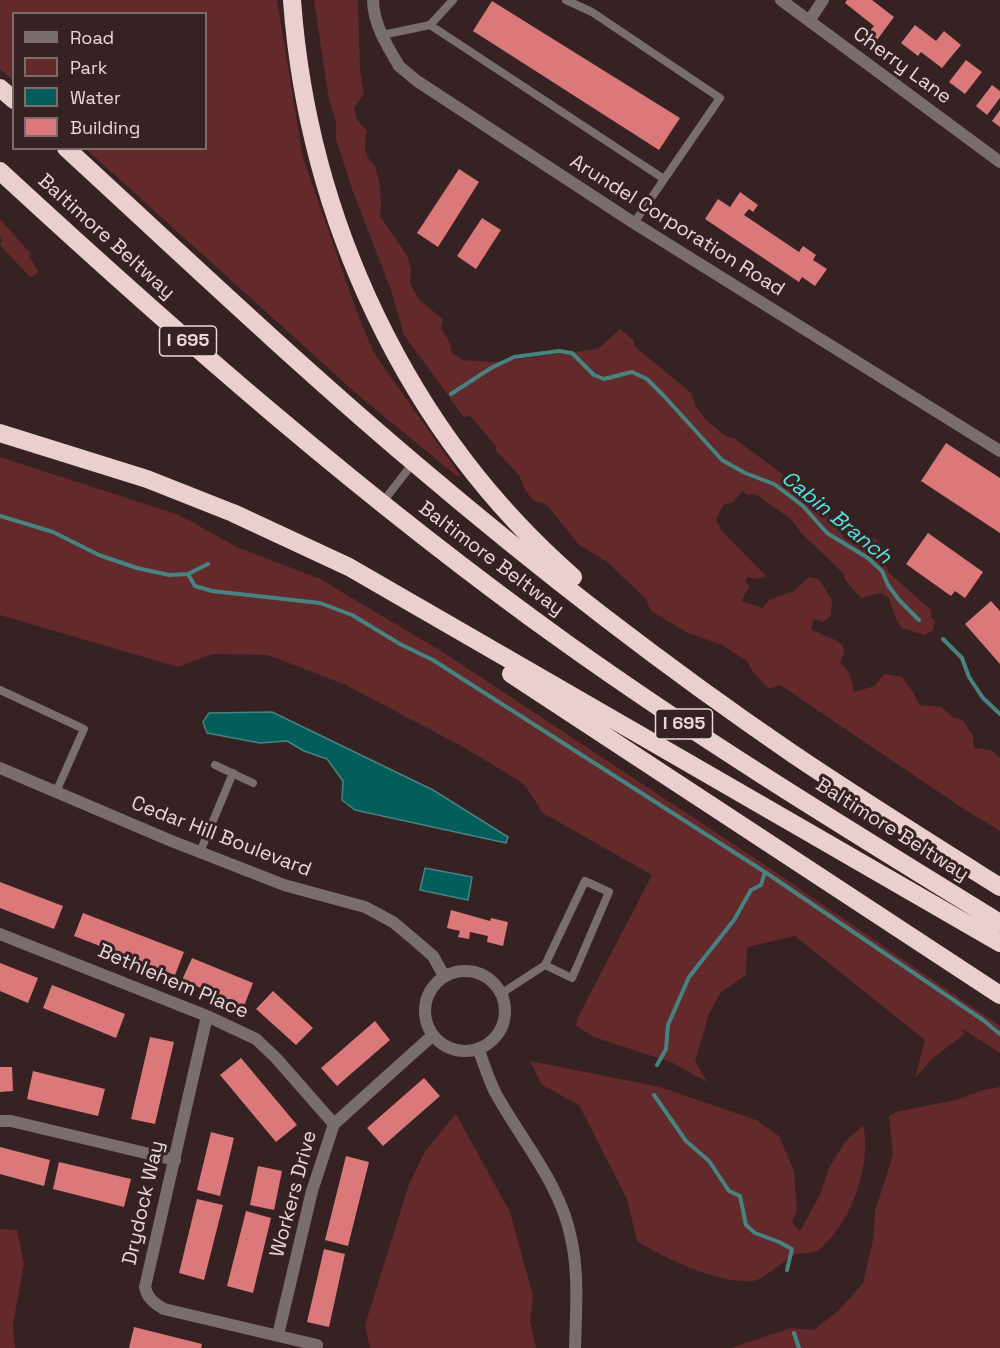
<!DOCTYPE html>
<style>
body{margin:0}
#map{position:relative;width:1000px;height:1348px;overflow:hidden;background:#362222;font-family:"Space Grotesk",sans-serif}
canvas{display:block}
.legend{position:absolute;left:12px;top:12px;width:195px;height:138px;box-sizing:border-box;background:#362222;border:2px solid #7d6b6b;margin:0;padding:8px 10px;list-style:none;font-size:18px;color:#e7d9d9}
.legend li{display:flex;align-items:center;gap:12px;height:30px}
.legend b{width:30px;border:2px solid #7d6b6b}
</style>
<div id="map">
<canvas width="1000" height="1348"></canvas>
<ul class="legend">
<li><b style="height:8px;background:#796e6d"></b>Road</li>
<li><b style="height:16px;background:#64292b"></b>Park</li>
<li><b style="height:16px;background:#035e5b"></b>Water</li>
<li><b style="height:16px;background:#db7879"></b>Building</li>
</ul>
</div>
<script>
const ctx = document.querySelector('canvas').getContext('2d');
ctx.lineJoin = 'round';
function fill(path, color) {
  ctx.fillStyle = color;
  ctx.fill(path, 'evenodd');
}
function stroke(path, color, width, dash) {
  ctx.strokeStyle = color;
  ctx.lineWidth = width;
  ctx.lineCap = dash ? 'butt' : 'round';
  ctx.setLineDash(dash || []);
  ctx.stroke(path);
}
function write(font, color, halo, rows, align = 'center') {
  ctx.font = font + ' "Space Grotesk",sans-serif';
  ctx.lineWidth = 6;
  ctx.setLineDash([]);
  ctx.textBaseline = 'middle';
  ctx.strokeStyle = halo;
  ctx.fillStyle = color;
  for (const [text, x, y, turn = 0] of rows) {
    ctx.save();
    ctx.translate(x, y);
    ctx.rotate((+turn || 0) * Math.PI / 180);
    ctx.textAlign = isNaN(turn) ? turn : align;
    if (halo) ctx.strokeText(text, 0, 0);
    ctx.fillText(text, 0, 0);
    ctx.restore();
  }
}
const green = new Path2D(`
 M 0,0 L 277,0 L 303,158 L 358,315 L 374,353 L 460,475 L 458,477 L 359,396 L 86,149 L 206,148 L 206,14 L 14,14 L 13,81 L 0,69 Z
 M 314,0 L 358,0 L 360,71 L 364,94 L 354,108 L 357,120 L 367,131 C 365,141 363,150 369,159 C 372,164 373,162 375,167 C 381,183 382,200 380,216 L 408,257 L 411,270 L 410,283 L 419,300 L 443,319 L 441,328 L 450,343 L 452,353 L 463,360 L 494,362 L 598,349 L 620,329 L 634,341 L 634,346 L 690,392 L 698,410 L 706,420 L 724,435 L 735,439 L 793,482 L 793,489 L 828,515 L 845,539 L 857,546 L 874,538 L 880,543 L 878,549 L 889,573 L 931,610 L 931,617 L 935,621 L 933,630 L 925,635 L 902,628 L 897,621 L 889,598 L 880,593 L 861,598 L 846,581 L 842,572 L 801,533 L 791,519 L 755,494 L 747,495 L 742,491 L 734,502 L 723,505 L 716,519 L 721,530 L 766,576 L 758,579 L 747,577 L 746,581 L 749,587 L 741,601 L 763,608 L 769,600 L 794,591 L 809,577 L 819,579 L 832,600 L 831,616 L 823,622 L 814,619 L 811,629 C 822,636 833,637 843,645 L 844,654 L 840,663 C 850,671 852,680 854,692 L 875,686 L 884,674 L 902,677 L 913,692 L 919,705 L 941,707 L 954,718 L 963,720 L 973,736 L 974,748 L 991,750 L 1000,758 L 1000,831 L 964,809 L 780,685 L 769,689 L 752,671 L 747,661 L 722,645 L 688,633 L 651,611 L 646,599 L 607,562 L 579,545 L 547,505 L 533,500 L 525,490 L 519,475 L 496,451 L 496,446 L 470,416 L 464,417 L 404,335 L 391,290 L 353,192 L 336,139 L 336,121 L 329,100 Z
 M 0,219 L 31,254 L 29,256 L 39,272 L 30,277 L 0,245 L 2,239 L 0,236 Z
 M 0,457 L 179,515 L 237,547 L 320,579 L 441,651 L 765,865 L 1000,1026 L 1000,1053 L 961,1028 L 964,1034 L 932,1059 L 915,1078 L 925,1040 L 795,936 L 747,947 L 746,975 L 721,992 L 709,1014 L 695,1061 L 707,1082 L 673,1063 L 594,1037 L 576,1026 L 578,1017 L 652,875 L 543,813 L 524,784 L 465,748 L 346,685 L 268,655 L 213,654 L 178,667 L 0,615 Z
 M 530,1061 L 660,1087 L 756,1120 L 779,1136 L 794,1171 L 797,1210 L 792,1222 L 800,1231 L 820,1195 L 829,1168 L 845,1142 L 863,1125 C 873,1162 850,1227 818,1250 C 811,1255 800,1251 792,1256 C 782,1262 763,1280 753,1281 C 718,1284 666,1259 637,1241 L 627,1199 L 579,1105 L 542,1085 Z
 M 1000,1087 L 1000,1348 L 731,1348 L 791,1328 L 814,1330 L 840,1309 L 863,1283 L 873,1240 L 875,1211 L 893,1155 L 889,1116 L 896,1112 L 960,1099 L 983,1090 Z
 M 456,1114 L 510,1212 L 533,1296 L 530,1321 L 536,1348 L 370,1348 L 365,1325 L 409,1184 L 425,1151 Z
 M 0,1229 L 17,1230 L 24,1264 L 13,1324 L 15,1348 L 0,1348 Z`);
const water = new Path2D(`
 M 272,712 L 433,790 L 508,837 L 506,843 L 355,810 L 342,800 L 343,781 L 327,759 L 304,751 L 287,741 L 260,743 L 207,733 L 203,722 L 209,713 Z
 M 425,868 L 472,877 L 468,900 L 420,890 Z`);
const stream = new Path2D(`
 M 451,394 L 491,368 L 514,357 L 559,351 L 572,353 L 594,375 L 604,379 L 632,372 L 647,379 L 664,396 L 722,460 L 745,473 L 774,484 L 803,506 L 827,533 L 868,558 L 882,571 L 888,585 L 899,600 L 919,620
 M 0,516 L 53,532 L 99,555 L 137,568 L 169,575 L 188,574 L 208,564
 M 188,574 L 195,586 L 212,591 L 320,603 L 352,615 L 400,644 L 433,660 L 765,872 L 983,1020 L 1000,1034
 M 943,639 L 962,658 L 969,677 L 983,698 L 1000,714
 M 657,1065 L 666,1049 L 668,1025 L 689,977 L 734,920 L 751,890 L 761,885 L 765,872
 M 654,1095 L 686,1141 L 709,1161 L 729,1191 L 740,1196 L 746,1225 L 755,1233 L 779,1242 L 792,1249 L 787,1270
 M 794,1333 L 799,1348`);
const building = new Path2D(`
 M 847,0 L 872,0 L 894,17 L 877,40 L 868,33 L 874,26 L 845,3 Z
 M 492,1 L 680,118 L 659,150 L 473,31 Z
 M 915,25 L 936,41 L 944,31 L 961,45 L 942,68 L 921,52 L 918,56 L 901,43 Z
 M 966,60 L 982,72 L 965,94 L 949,82 Z
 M 992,85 L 1000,91 L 1000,98 L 987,115 L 976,106 Z
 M 1000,110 L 1000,127 L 992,121 Z
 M 459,169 L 479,182 L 438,247 L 417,233 Z
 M 740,192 L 758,205 L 753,212 L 749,209 L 744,215 L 799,252 L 803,246 L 816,255 L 813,260 L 827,269 L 815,286 L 802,277 L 799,282 L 705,219 L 718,199 L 730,207 Z
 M 482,218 L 501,230 L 476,269 L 457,256 Z
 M 946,443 L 1000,478 L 1000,533 L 921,481 Z
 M 928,533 L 983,572 L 965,598 L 955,591 L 951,596 L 906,564 Z
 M 991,601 L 1000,611 L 1000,664 L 965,624 Z
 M 0,882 L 63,906 L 54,929 L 0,908 Z
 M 451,910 L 490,921 L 491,918 L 508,922 L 503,946 L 487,942 L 488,936 L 470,932 L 469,939 L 458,937 L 460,931 L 447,928 Z
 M 83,913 L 184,952 L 175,975 L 74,936 Z
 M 192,958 L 253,983 L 244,1006 L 182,980 Z
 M 0,963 L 38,978 L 28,1003 L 0,991 Z
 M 52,985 L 125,1014 L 116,1038 L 43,1008 Z
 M 273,991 L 313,1028 L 296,1045 L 256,1009 Z
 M 375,1021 L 390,1040 L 337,1086 L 321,1068 Z
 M 150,1037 L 174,1042 L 155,1124 L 131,1119 Z
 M 241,1058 L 297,1125 L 276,1142 L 220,1075 Z
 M 0,1067 L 12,1067 L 13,1091 L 0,1092 Z
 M 33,1071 L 105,1089 L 98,1116 L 27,1099 Z
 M 424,1078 L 440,1096 L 383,1146 L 367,1128 Z
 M 211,1132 L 234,1138 L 220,1196 L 197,1190 Z
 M 0,1147 L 50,1160 L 44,1186 L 0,1174 Z
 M 346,1156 L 369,1162 L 348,1246 L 325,1240 Z
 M 59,1162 L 131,1179 L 124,1207 L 53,1189 Z
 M 258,1166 L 282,1171 L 274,1210 L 250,1205 Z
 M 197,1199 L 223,1205 L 204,1280 L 179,1273 Z
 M 246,1211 L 271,1218 L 253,1293 L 227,1286 Z
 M 324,1249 L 345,1254 L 329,1327 L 307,1322 Z
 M 134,1327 L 202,1344 L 201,1348 L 129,1348 Z`);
const service = new Path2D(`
 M 566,0 L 592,12 L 720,98 L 634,223
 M 430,25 L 664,179
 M 382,35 L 430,25 L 453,0
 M 382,503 L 413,463
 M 0,690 L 84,729 L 56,792
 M 215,765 L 253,783
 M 200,852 L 233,773
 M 502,993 L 545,965 L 585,881 L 609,892 L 572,978 L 545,965`);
const minor = new Path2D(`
 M 373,0 C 373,23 387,46 399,66
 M 781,0 L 1000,162
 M 809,21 L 823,0
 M 0,768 L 169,840 L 284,885 L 365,907 L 393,922 L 411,937 L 433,956 L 444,976
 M 0,934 L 207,1016 L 256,1039 L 276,1058 L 334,1124
 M425 1011a40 40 0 1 1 80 0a40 40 0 1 1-80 0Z
 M 207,1016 L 145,1287 C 147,1298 154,1303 164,1309 L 317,1345
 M 478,1049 C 484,1063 488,1078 495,1092 C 521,1140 560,1183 571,1238 C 579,1273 576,1312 575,1348
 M 0,1121 L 11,1121 L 175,1160
 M 278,1335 L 312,1191 L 334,1124 L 433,1035`);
const tertiary = new Path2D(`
 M 399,66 L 417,81 L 634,223 L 1000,451`);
const motorway = new Path2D(`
 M 292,0 C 308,219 407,432 573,577
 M 0,88 L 14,100
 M 66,148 C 181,254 294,361 413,462 C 534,565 661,664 793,754 C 861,800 930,843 1000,887
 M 0,171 C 181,338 366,500 566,643 C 706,743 854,833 1000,923
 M 0,433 L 147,479 L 233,513 L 349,567 L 1000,943
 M 511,674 L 1000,995`);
const shields = [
 [188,341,57],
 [684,724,57]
];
const shieldNames = [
 ["I 695",188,341],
 ["I 695",684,724]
];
const streetNames = [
 ["Cherry Lane",902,66,36],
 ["Arundel Corporation Road",677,226,32],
 ["Baltimore Beltway",106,237,42],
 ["Baltimore Beltway",491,559,37],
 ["Baltimore Beltway",892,830,32],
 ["Cedar Hill Boulevard",221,837,21],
 ["Bethlehem Place",173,982,23],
 ["Workers Drive",294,1194,-75],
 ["Drydock Way",144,1203,-77]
];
const waterNames = [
 ["Cabin Branch",836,518,39]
];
fill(green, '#64292b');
fill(water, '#035e5b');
stroke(water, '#478381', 1.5);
stroke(stream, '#478381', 4);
fill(building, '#db7879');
stroke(service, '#796e6d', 8);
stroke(minor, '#796e6d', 12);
stroke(tertiary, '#796e6d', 12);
stroke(motorway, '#eacfce', 18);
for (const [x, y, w] of shields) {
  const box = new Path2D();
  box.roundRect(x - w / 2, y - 15, w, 30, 4.5);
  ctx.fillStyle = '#362222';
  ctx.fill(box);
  stroke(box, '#e7d9d9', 1.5);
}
write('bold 18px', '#e7d9d9', null, shieldNames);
write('20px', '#e7d9d9', '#362222', streetNames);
write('italic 21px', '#52e4de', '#362222', waterNames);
</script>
